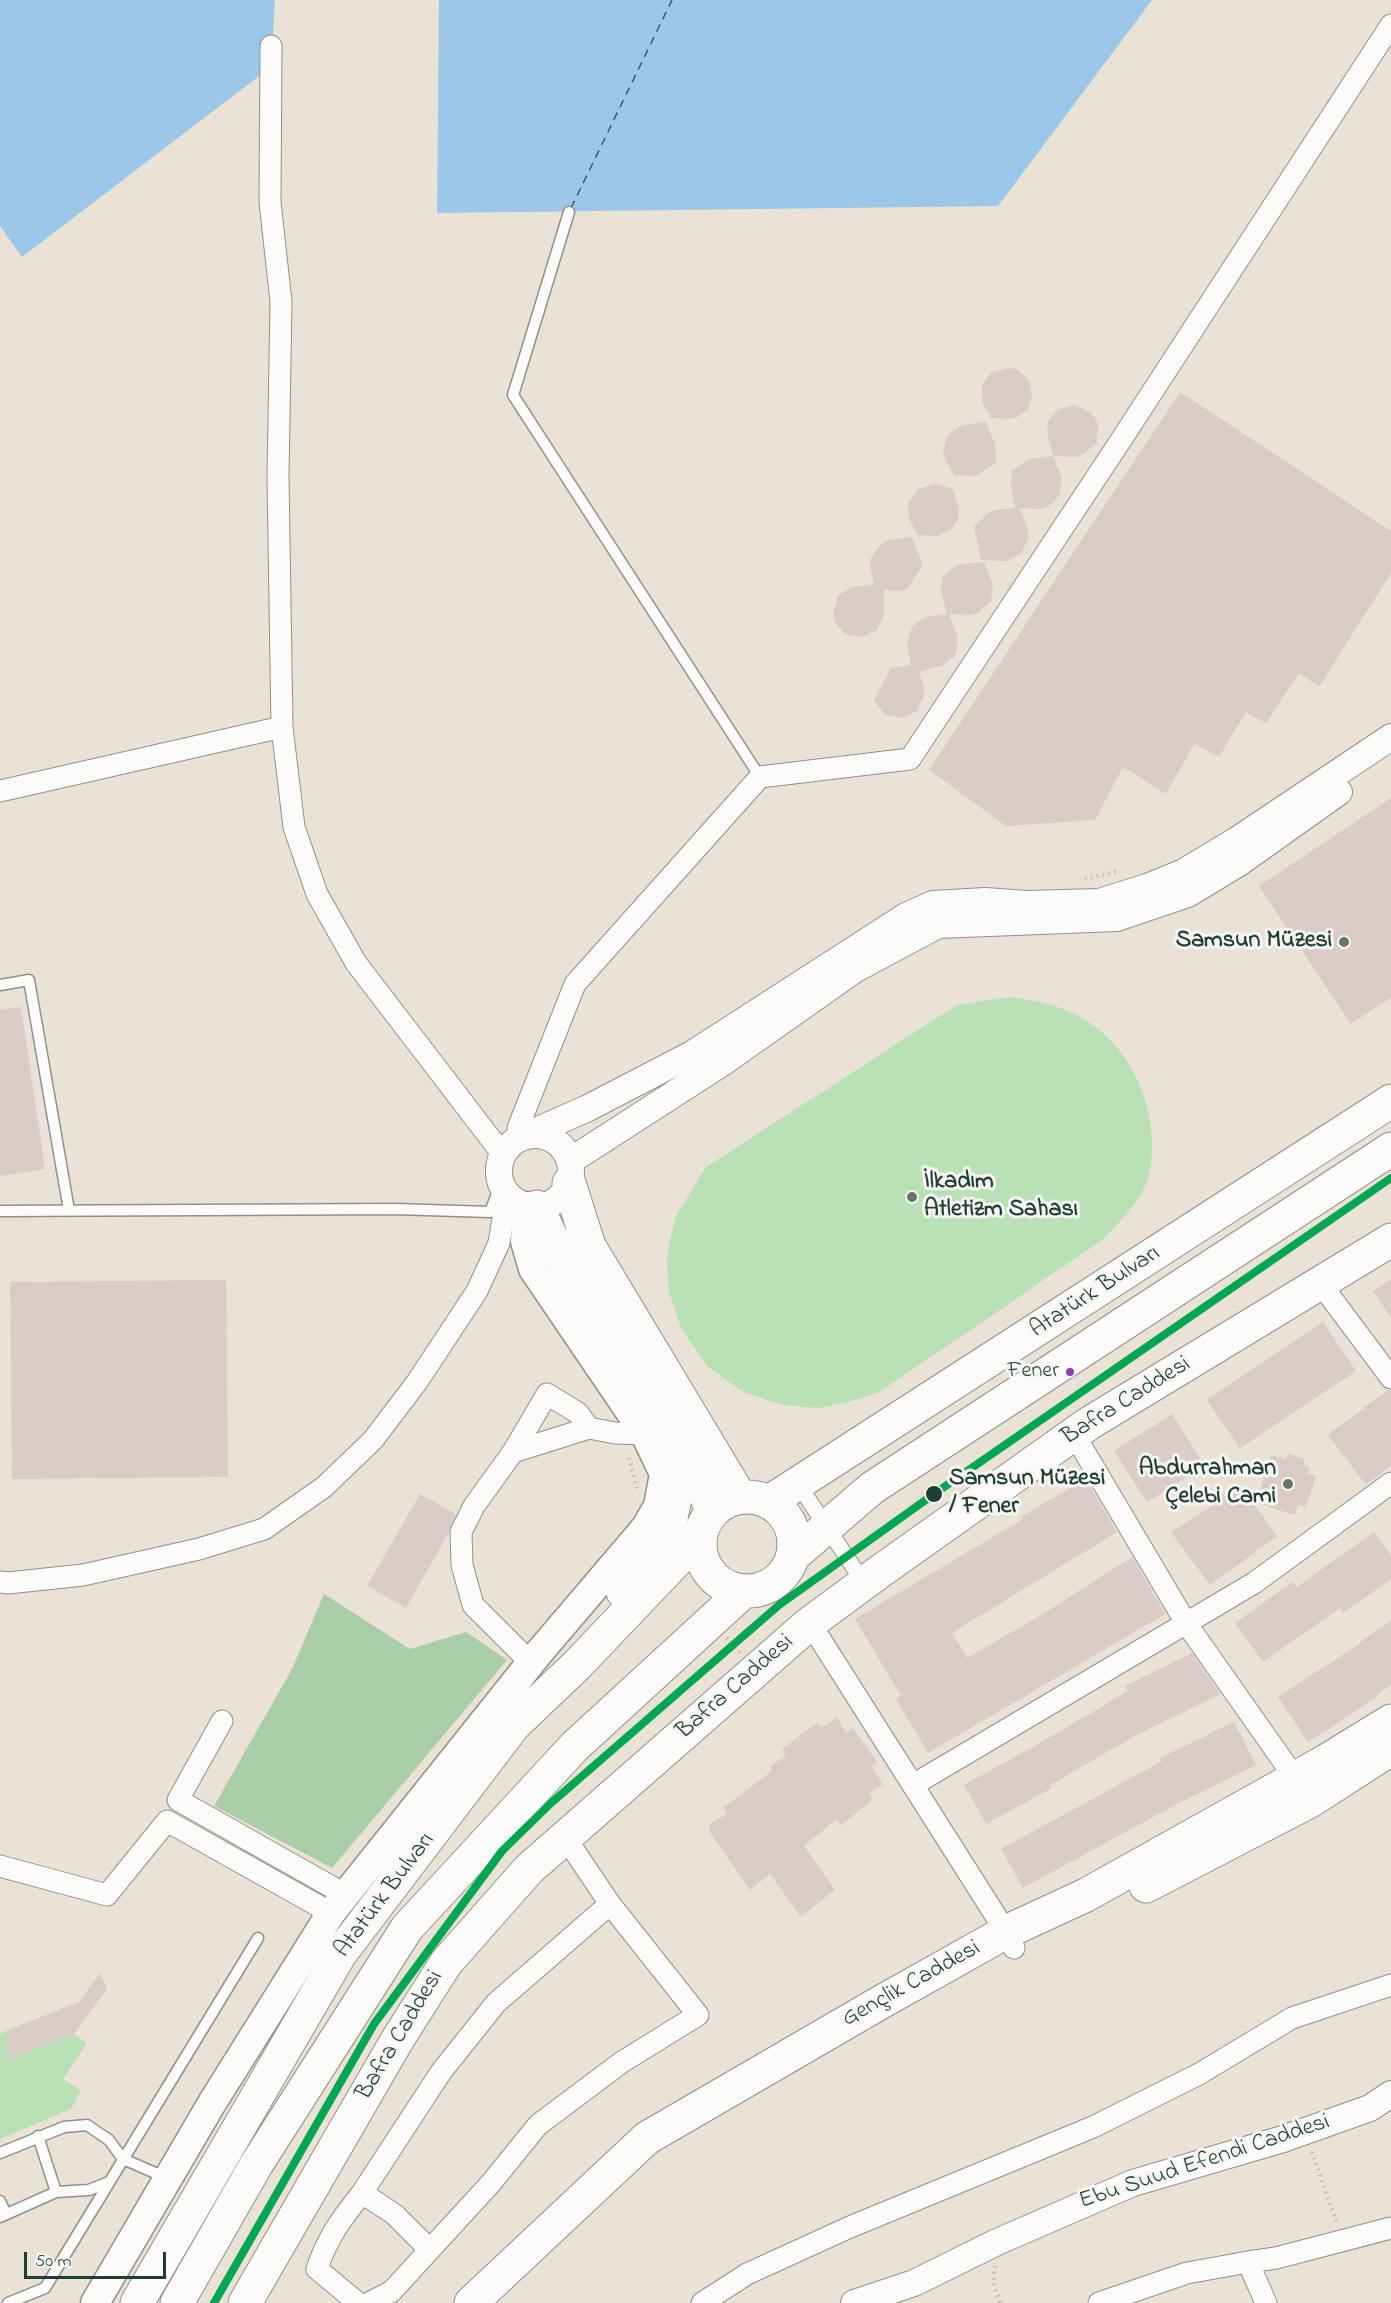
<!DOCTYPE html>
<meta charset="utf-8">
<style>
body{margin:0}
#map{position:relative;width:1391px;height:2303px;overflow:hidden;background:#eae2d5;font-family:"Indie Flower",sans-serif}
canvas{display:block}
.scale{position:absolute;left:24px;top:2252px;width:142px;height:27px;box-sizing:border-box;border:3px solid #1f3d34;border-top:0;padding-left:8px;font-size:18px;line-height:21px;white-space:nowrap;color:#1f3d34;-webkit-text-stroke:4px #f6f6f2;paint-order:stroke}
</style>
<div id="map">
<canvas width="1391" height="2303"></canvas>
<div class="scale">50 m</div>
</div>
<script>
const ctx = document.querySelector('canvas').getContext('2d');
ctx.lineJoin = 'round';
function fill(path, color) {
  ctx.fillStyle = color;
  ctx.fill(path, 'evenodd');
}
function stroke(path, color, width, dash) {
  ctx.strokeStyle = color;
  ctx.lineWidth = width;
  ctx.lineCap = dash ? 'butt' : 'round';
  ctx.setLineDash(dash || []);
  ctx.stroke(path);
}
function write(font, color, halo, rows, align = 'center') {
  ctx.font = font + ' "Indie Flower",sans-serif';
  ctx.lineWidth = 6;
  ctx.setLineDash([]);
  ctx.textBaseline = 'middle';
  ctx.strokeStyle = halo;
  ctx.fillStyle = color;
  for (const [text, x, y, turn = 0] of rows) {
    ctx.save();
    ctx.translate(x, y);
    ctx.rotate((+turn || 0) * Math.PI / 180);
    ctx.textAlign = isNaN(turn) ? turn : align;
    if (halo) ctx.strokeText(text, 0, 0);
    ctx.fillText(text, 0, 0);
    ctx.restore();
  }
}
const green = new Path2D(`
 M 1010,997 C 1036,1001 1061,1005 1084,1019 C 1135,1049 1162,1119 1149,1175 C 1143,1199 1118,1224 1101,1241 L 878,1393 L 848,1402 L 818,1408 L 782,1405 L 743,1392 L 707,1366 L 681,1328 L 669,1292 L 667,1262 L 669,1244 L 676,1216 L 706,1167 L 957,1005 Z
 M 8,2030 L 9,2060 L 74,2034 L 87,2043 L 63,2079 L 81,2091 L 71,2109 L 0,2139 L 0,2034 Z`);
const forest = new Path2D(`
 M 324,1594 L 410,1649 L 466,1632 L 507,1660 L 332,1868 L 214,1806 L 292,1669 Z`);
const water = new Path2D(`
 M 0,0 L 275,0 L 271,67 L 22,257 L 0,226 Z
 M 439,0 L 1152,0 L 998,206 L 437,213 Z`);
const ferry = new Path2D(`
 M 571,208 L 672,0`);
const building = new Path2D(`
 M 1007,368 L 1016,369 L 1029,380 L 1032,397 L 1028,409 L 1018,417 L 1009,419 L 992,418 L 982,403 L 982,386 L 991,372 Z
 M 1180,392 L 1391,531 L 1391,573 L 1319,687 L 1299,673 L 1266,723 L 1246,712 L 1219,757 L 1194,744 L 1166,794 L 1123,767 L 1095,820 L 1006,826 L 929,770 Z
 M 1074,405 L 1090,412 L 1095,418 L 1099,426 L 1096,443 L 1084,454 L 1076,457 L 1053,456 L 1062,478 L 1060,495 L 1048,507 L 1040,509 L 1020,508 L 1028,530 L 1028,539 L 1021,554 L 1006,561 L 981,560 L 974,527 L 987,514 L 995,510 L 1015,508 L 1011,484 L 1012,471 L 1029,459 L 1053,456 L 1047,432 L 1049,419 L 1058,410 Z
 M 986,422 L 995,444 L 996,463 L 981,473 L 972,476 L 954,475 L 945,459 L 943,451 L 948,435 L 962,425 Z
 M 934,484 L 952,488 L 958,505 L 959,518 L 951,529 L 944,533 L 936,536 L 918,535 L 909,519 L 908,503 L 918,489 Z
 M 912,537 L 921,560 L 922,567 L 907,589 L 899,591 L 884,590 L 884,615 L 877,630 L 862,637 L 845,634 L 834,621 L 833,613 L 838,596 L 851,587 L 874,584 L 870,566 L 871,558 L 881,544 L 888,540 Z
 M 984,562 L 993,584 L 991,601 L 978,613 L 970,615 L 947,614 L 941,590 L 943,577 L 952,568 L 960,564 Z
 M 949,614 L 958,637 L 956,654 L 944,665 L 919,672 L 924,687 L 924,696 L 917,711 L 902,718 L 885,715 L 874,700 L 891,668 L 911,665 L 907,643 L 912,627 L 925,617 Z
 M 1391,798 L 1391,998 L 1351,1024 L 1259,886 Z
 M 21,1007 L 45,1169 L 0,1176 L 0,1010 Z
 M 1391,1279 L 1391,1318 L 1373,1291 Z
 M 226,1280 L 228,1477 L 12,1479 L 10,1282 Z
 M 1323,1322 L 1356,1371 L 1240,1448 L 1207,1400 Z
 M 1388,1390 L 1391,1391 L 1391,1466 L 1366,1485 L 1328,1435 Z
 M 1172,1414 L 1205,1466 L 1147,1502 L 1114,1451 Z
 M 1289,1454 L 1304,1459 L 1304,1465 L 1310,1467 L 1308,1473 L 1316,1476 L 1306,1507 L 1298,1505 L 1295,1515 L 1256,1503 L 1271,1455 L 1285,1459 Z
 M 1086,1479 L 1117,1532 L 952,1633 L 967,1658 L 1038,1617 L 1132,1557 L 1165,1614 L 928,1753 L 896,1699 L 901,1696 L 855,1619 L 1023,1519 L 1022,1516 Z
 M 1239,1483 L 1277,1536 L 1210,1585 L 1171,1532 L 1220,1501 L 1218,1498 Z
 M 420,1494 L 456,1514 L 448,1534 L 406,1608 L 367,1586 Z
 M 1374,1532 L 1391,1556 L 1391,1579 L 1343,1613 L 1340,1608 L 1263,1662 L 1235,1623 L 1293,1582 L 1297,1587 Z
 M 1391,1620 L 1391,1684 L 1372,1700 L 1308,1742 L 1278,1697 L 1357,1645 Z
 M 1192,1653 L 1220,1694 L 1135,1736 L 1050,1785 L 1052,1788 L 986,1824 L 964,1785 L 1040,1743 L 1128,1691 L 1125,1686 Z
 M 837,1717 L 846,1733 L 853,1728 L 877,1762 L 871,1766 L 883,1784 L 869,1794 L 873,1799 L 840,1826 L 837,1819 L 804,1846 L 835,1890 L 801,1917 L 770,1874 L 750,1890 L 709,1831 L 710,1824 L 727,1814 L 723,1808 L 772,1771 L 770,1767 L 786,1755 L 782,1749 L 817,1723 L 821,1728 Z
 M 1234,1722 L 1256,1765 L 1179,1803 L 1023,1888 L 1001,1849 L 1162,1761 L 1160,1758 Z
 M 100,1973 L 107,1989 L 74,2034 L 9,2060 L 8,2030 L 79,2002 Z`);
const path = new Path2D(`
 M 1085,879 L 1118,871
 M 629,1458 L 637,1488
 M 727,1638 L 740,1653
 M 1312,2152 L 1337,2224
 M 995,2266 L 993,2281 L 1000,2303`);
const service = new Path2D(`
 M 569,212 L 513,395 L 760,777
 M 0,985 L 29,980 L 69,1210
 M 0,1211 L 395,1209 L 490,1212 L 501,1183
 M 38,2136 L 56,2192
 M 0,2153 L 64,2127 L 87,2125 L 109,2140 L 123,2159 L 167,2178
 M 0,2201 L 6,2214
 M 0,2217 L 56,2192 L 89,2190 L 109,2182
 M 8,2303 L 45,2288 L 258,1938`);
const pedestrian = new Path2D(`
 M 798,1484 L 864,1583`);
const minor = new Path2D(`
 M 271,46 L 270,202 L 281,302 L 278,476 L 282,727 L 294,827 L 317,894 L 356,963 L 497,1147 L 508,1147
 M 0,791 L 282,727
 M 518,1139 L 518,1128 L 575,984 L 760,777 L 910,759 L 1121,440 L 1391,25
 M 1320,1283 L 1391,1378
 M 1074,1434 L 1186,1623 L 1295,1778
 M 513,1452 L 547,1394 L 578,1413 L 589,1428
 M 0,1582 L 8,1583 L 83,1575 L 199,1549 L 264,1529 L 324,1487 L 373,1440 L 417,1382 L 477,1291 L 499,1243 L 507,1194
 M 810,1623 L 1006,1932 L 1014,1948
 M 537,1655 L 523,1655 L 473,1605 L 462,1565 L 461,1532 L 474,1506 L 513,1452 L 589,1428 L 615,1433 L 645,1434
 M 222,1721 L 178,1800 L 346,1895
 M 913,1785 L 1254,1583 L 1391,1483
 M 0,1866 L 107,1895 L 167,1821 L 331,1913
 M 362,2193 L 441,2072 L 496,2003 L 610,1904
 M 1248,2262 L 1276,2258 L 1391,2228
 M 358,2303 L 317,2269 C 327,2238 342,2218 362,2193 L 394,2214 L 430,2250
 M 369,2303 L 392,2291 L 491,2183 L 538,2125 L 622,2062 L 698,2015 L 610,1904 L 565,1837
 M 702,2303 L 747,2274 L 850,2227 L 1093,2127 L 1199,2074 L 1292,2018 L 1391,1985
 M 1099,2303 L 1187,2273 L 1248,2262 L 1266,2303`);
const tertiary = new Path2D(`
 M 527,1135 L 588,1108 L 692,1054 L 906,916 L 933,904 L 985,901 L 1027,904 L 1099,902 L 1147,887 L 1184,872 L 1237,840 L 1391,737
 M499 1171a36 36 0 1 1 72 0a36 36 0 1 1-72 0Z
 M 570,1161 L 722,1063 L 854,970 L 938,925 L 1117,918 L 1188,894 L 1239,863 L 1339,792
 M 854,2303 L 914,2283 L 997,2242 L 1133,2183 L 1283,2139 L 1370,2108 L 1391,2094`);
const secondary = new Path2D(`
 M 95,2303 L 212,2103 L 331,1913 L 537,1655 L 646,1527 L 658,1506 L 664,1474 L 645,1434 L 533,1269 L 525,1241 L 527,1206`);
const primary = new Path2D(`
 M 569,1183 L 589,1246 L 740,1497
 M 537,1207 L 559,1253 L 680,1444 L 713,1510
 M700 1544a47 47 0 1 1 94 0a47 47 0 1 1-94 0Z
 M 769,1502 L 1391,1101
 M 793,1556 L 872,1488 L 1391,1149
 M 623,1592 L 669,1529 L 677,1487 L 680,1444
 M 1146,1886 L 1310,1801 L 1391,1749
 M 137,2303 L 340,1954 L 514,1725 L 577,1665 L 700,1536
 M 177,2303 L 256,2165 L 407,1928 L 574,1747 L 744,1591
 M 245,2303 L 396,2042 L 446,1963 L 529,1869 L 810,1623 L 882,1570 L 1088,1424 L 1391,1240
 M 471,2303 L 647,2138 L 883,2001 L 1006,1932 L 1086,1895 L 1326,1761 L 1391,1721`);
const tram1 = new Path2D(`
 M 214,2303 L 374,2024 L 502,1851 L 550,1804 L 779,1605 L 934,1494 L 1391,1178`);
const markers = [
 [1344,942,6,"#66776c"],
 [912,1197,6,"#66776c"],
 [1070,1372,5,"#8e44ad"],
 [1288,1484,6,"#66776c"],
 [934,1494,9,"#1f3d34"]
];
const busNames = [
 ["Fener",1059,1372]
];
const poiNames = [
 ["Samsun Müzesi",1332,942],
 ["İlkadım",924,1183,"left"],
 ["Atletizm Sahası",924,1211,"left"],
 ["Abdurrahman",1276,1470],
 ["Çelebi Cami",1276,1498]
];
const streetNames = [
 ["Atatürk Bulvarı",1096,1293,-33],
 ["Bafra Caddesi",1127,1402,-32],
 ["Bafra Caddesi",736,1688,-41],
 ["Atatürk Bulvarı",386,1896,-53],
 ["Gençlik Caddesi",912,1985,-29],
 ["Bafra Caddesi",401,2036,-59],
 ["Ebu Suud Efendi Caddesi",1205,2163,-18]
];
const stopNames = [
 ["Samsun Müzesi",949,1480],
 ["/ Fener",949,1508]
];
fill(green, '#bae0b6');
fill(forest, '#aacea8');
fill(water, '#9dc7e8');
stroke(ferry, '#365d63', 1.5, [8, 6]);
fill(building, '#daccc6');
stroke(service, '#909189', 13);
stroke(pedestrian, '#909189', 17);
stroke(minor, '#909189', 23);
stroke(tertiary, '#909189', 28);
stroke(secondary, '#909189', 31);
stroke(primary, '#909189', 35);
stroke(path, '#bdbebc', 4, [1.5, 4.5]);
stroke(service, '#fcfbf9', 10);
stroke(pedestrian, '#fcfbf9', 15);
stroke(minor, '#fcfbf9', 21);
stroke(tertiary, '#fcfbf9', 26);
stroke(secondary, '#fcfbf9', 28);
stroke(primary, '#fcfbf9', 33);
stroke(tram1, '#00a651', 8);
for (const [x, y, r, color] of markers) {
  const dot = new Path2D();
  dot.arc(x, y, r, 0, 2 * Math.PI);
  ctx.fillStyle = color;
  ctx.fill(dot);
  stroke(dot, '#f6f6f2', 2);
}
write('22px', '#1f3d34', '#f6f6f2', busNames, 'right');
write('bold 24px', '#1f3d34', '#f6f6f2', poiNames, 'right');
write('24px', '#1f3d34', '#f6f6f2', streetNames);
write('bold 24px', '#1f3d34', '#f6f6f2', stopNames, 'left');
</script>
